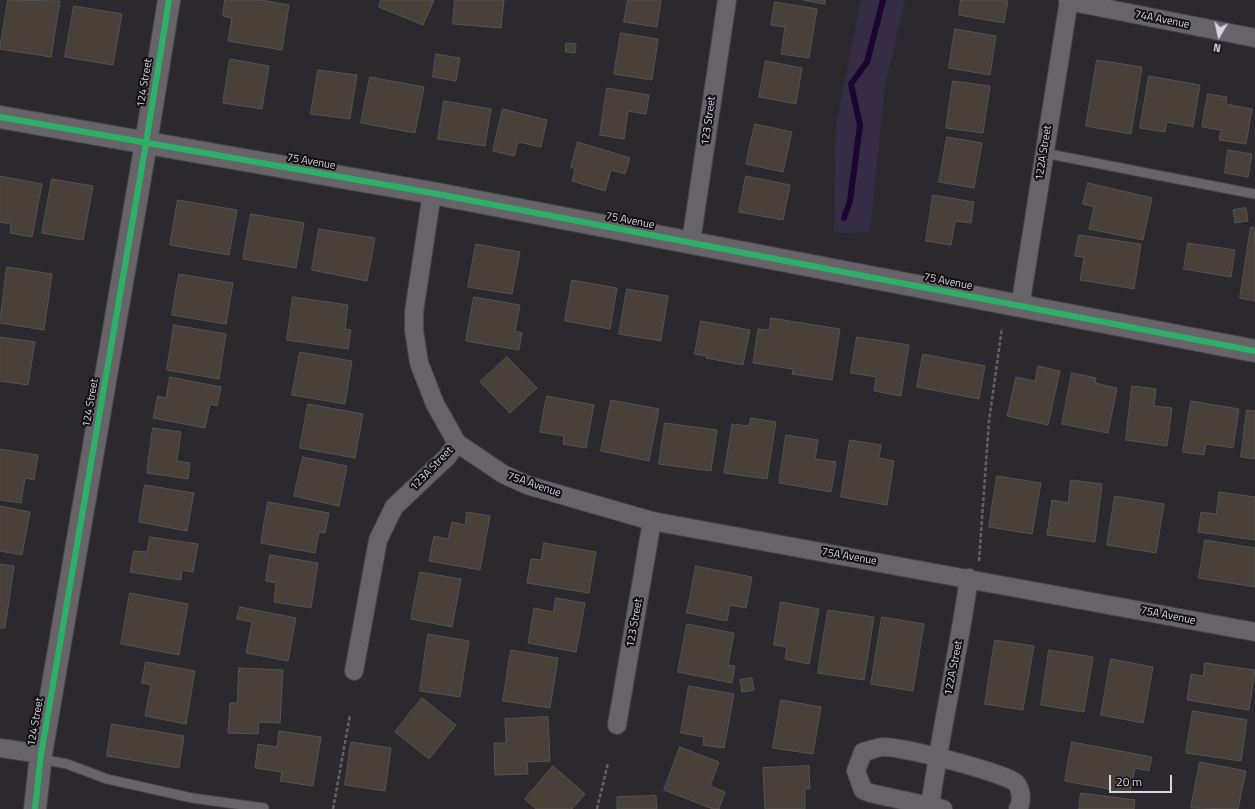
<!DOCTYPE html>
<style>
body{margin:0}
#map{position:relative;width:1255px;height:809px;overflow:hidden;background:#2b292e;font-family:"Titillium Web",sans-serif}
canvas{display:block}
.north{position:absolute;left:1199px;top:16px;width:40px;height:40px;-webkit-text-stroke:3px #121015;paint-order:stroke;rotate:189deg;font-size:11px;font-weight:700;line-height:16px;text-align:center;color:#d9d6dd}
.north::after{content:'';display:block;margin:auto;width:14px;height:18px;background:#d9d6dd;clip-path:polygon(50% 0,100% 100%,50% 72%,0 100%)}
.scale{position:absolute;left:1109px;top:775px;width:63px;height:18px;box-sizing:border-box;border:2px solid #d9d6dd;border-top:0;padding-left:5px;font-size:12px;line-height:14px;white-space:nowrap;color:#d9d6dd;-webkit-text-stroke:3px #121015;paint-order:stroke}
</style>
<div id="map">
<canvas width="1255" height="809"></canvas>
<div class="north">N</div>
<div class="scale">20 m</div>
</div>
<script>
const ctx = document.querySelector('canvas').getContext('2d');
ctx.lineJoin = 'round';
function fill(path, color) {
  ctx.fillStyle = color;
  ctx.fill(path, 'evenodd');
}
function stroke(path, color, width, dash) {
  ctx.strokeStyle = color;
  ctx.lineWidth = width;
  ctx.lineCap = dash ? 'butt' : 'round';
  ctx.setLineDash(dash || []);
  ctx.stroke(path);
}
function write(font, color, halo, rows, align = 'center') {
  ctx.font = font + ' "Titillium Web",sans-serif';
  ctx.lineWidth = 4;
  ctx.setLineDash([]);
  ctx.textBaseline = 'middle';
  ctx.strokeStyle = halo;
  ctx.fillStyle = color;
  for (const [text, x, y, turn = 0] of rows) {
    ctx.save();
    ctx.translate(x, y);
    ctx.rotate((+turn || 0) * Math.PI / 180);
    ctx.textAlign = isNaN(turn) ? turn : align;
    if (halo) ctx.strokeText(text, 0, 0);
    ctx.fillText(text, 0, 0);
    ctx.restore();
  }
}
const green = new Path2D(`
 M 861,0 L 905,0 L 885,85 L 870,232 L 834,233 L 836,124 Z`);
const stream = new Path2D(`
 M 844,218 L 850,201 L 860,125 L 851,84 L 867,62 L 883,0`);
const building = new Path2D(`
 M 8,0 L 60,1 L 51,57 L 0,49 Z
 M 225,0 L 261,0 L 289,5 L 282,50 L 228,41 L 232,18 L 223,16 Z
 M 381,0 L 434,0 L 423,25 L 379,7 Z
 M 455,0 L 504,0 L 501,28 L 453,24 Z
 M 628,0 L 661,0 L 657,27 L 624,22 Z
 M 803,0 L 825,0 L 825,4 Z
 M 961,0 L 1008,0 L 1004,23 L 959,15 Z
 M 775,2 L 817,9 L 809,58 L 781,54 L 785,27 L 771,25 Z
 M 74,6 L 122,14 L 113,65 L 65,57 Z
 M 955,29 L 996,36 L 990,75 L 949,68 Z
 M 621,33 L 658,39 L 652,80 L 614,74 Z
 M 566,43 L 576,44 L 575,53 L 566,52 Z
 M 436,54 L 460,58 L 456,81 L 433,77 Z
 M 230,59 L 269,66 L 262,109 L 223,103 Z
 M 1097,60 L 1142,67 L 1131,134 L 1086,126 Z
 M 766,61 L 802,68 L 796,104 L 759,97 Z
 M 318,70 L 357,75 L 350,119 L 311,114 Z
 M 1149,76 L 1200,85 L 1193,127 L 1167,122 L 1165,132 L 1140,128 Z
 M 370,77 L 424,87 L 415,133 L 361,123 Z
 M 953,81 L 990,86 L 983,133 L 946,128 Z
 M 607,88 L 649,95 L 646,114 L 628,111 L 624,139 L 600,135 Z
 M 1208,94 L 1227,97 L 1226,104 L 1252,109 L 1246,144 L 1219,140 L 1221,130 L 1202,127 Z
 M 444,101 L 491,109 L 485,146 L 438,139 Z
 M 503,109 L 547,120 L 541,147 L 518,142 L 514,156 L 493,151 Z
 M 755,124 L 792,132 L 783,172 L 746,164 Z
 M 947,137 L 982,143 L 974,188 L 939,182 Z
 M 578,142 L 630,158 L 625,174 L 611,170 L 605,191 L 572,181 L 575,169 L 571,167 Z
 M 1228,150 L 1252,154 L 1248,177 L 1225,173 Z
 M 0,176 L 42,184 L 32,237 L 10,233 L 11,224 L 0,222 Z
 M 746,176 L 790,185 L 783,220 L 739,212 Z
 M 52,179 L 93,186 L 83,240 L 42,233 Z
 M 1088,183 L 1152,198 L 1143,240 L 1089,229 L 1094,207 L 1083,204 Z
 M 933,195 L 974,202 L 971,223 L 955,221 L 951,245 L 926,241 Z
 M 178,200 L 237,210 L 229,255 L 170,245 Z
 M 1246,208 L 1248,221 L 1235,223 L 1233,210 Z
 M 251,214 L 304,223 L 296,268 L 243,259 Z
 M 1251,227 L 1255,228 L 1255,301 L 1240,298 Z
 M 319,229 L 375,238 L 367,281 L 312,270 Z
 M 1079,235 L 1141,244 L 1134,289 L 1080,280 L 1084,257 L 1075,256 Z
 M 1188,243 L 1235,250 L 1231,277 L 1184,269 Z
 M 476,244 L 520,252 L 512,294 L 468,287 Z
 M 7,267 L 52,274 L 44,330 L 0,323 Z
 M 179,274 L 233,283 L 226,324 L 172,315 Z
 M 572,280 L 617,288 L 610,329 L 565,321 Z
 M 627,289 L 668,296 L 661,341 L 619,334 Z
 M 293,297 L 348,305 L 345,329 L 351,330 L 348,349 L 287,340 Z
 M 474,297 L 520,305 L 515,331 L 522,333 L 519,350 L 466,341 Z
 M 771,318 L 840,329 L 832,380 L 792,374 L 793,369 L 753,363 L 758,329 L 769,330 Z
 M 701,321 L 750,330 L 743,365 L 706,358 L 707,356 L 695,354 Z
 M 174,325 L 226,334 L 219,379 L 167,370 Z
 M 0,337 L 35,342 L 28,385 L 0,381 Z
 M 857,337 L 909,345 L 901,396 L 874,391 L 876,377 L 851,373 Z
 M 300,352 L 352,361 L 345,404 L 292,395 Z
 M 923,354 L 985,366 L 979,399 L 917,387 Z
 M 507,357 L 537,388 L 510,413 L 480,382 Z
 M 1038,366 L 1060,371 L 1048,425 L 1007,416 L 1016,377 L 1035,381 Z
 M 1072,373 L 1096,378 L 1095,383 L 1117,388 L 1108,433 L 1062,424 Z
 M 170,377 L 221,387 L 217,406 L 210,404 L 205,428 L 153,418 L 158,396 L 166,398 Z
 M 1132,386 L 1156,389 L 1154,406 L 1172,408 L 1167,446 L 1126,440 Z
 M 547,396 L 594,405 L 586,448 L 563,444 L 564,436 L 540,432 Z
 M 611,400 L 659,409 L 649,461 L 601,451 Z
 M 1191,401 L 1239,409 L 1233,448 L 1206,444 L 1204,455 L 1183,452 Z
 M 308,404 L 363,414 L 355,458 L 300,448 Z
 M 1247,410 L 1255,411 L 1255,459 L 1241,457 Z
 M 751,418 L 776,422 L 767,479 L 724,473 L 732,424 L 749,426 Z
 M 665,423 L 717,430 L 711,471 L 659,464 Z
 M 153,428 L 181,432 L 177,461 L 190,463 L 188,479 L 147,473 Z
 M 786,435 L 818,440 L 815,459 L 836,462 L 831,492 L 779,483 Z
 M 850,440 L 881,445 L 879,458 L 894,461 L 887,505 L 841,497 Z
 M 0,449 L 38,455 L 34,480 L 25,478 L 21,503 L 0,500 Z
 M 303,457 L 347,466 L 339,506 L 294,496 Z
 M 997,476 L 1041,483 L 1032,534 L 989,527 Z
 M 1071,480 L 1102,484 L 1095,542 L 1047,535 L 1052,500 L 1068,503 Z
 M 145,485 L 194,493 L 187,531 L 139,522 Z
 M 1219,492 L 1255,497 L 1255,540 L 1198,532 L 1201,512 L 1216,514 Z
 M 1115,496 L 1164,504 L 1156,553 L 1107,545 Z
 M 268,502 L 329,513 L 325,533 L 319,532 L 315,553 L 261,543 Z
 M 0,506 L 30,512 L 22,555 L 0,551 Z
 M 467,512 L 490,516 L 480,570 L 429,561 L 434,536 L 448,539 L 452,522 L 465,525 Z
 M 150,537 L 198,544 L 193,572 L 182,570 L 181,580 L 130,572 L 134,551 L 147,552 Z
 M 1205,540 L 1255,548 L 1255,587 L 1199,578 Z
 M 544,543 L 596,552 L 589,593 L 527,583 L 531,559 L 541,560 Z
 M 270,555 L 318,563 L 311,608 L 274,602 L 276,583 L 266,581 Z
 M 0,564 L 14,566 L 5,628 L 0,628 Z
 M 696,566 L 752,577 L 746,608 L 730,605 L 727,621 L 687,613 Z
 M 420,572 L 461,579 L 452,627 L 411,619 Z
 M 130,593 L 188,604 L 179,655 L 121,644 Z
 M 556,598 L 585,603 L 576,652 L 528,643 L 534,608 L 553,612 Z
 M 781,602 L 819,609 L 809,664 L 785,659 L 787,647 L 774,645 Z
 M 240,607 L 296,618 L 288,661 L 246,653 L 252,622 L 237,619 Z
 M 828,610 L 874,617 L 864,680 L 818,673 Z
 M 882,617 L 924,624 L 913,691 L 871,684 Z
 M 687,624 L 734,633 L 728,665 L 735,666 L 732,683 L 678,672 Z
 M 428,634 L 469,641 L 460,697 L 420,691 Z
 M 995,640 L 1034,646 L 1023,710 L 985,704 Z
 M 511,650 L 558,658 L 550,708 L 503,701 Z
 M 1049,650 L 1093,657 L 1084,712 L 1041,705 Z
 M 1111,659 L 1153,667 L 1143,723 L 1101,715 Z
 M 146,662 L 195,671 L 186,724 L 145,716 L 151,685 L 142,683 Z
 M 1205,663 L 1255,670 L 1249,710 L 1187,700 L 1191,674 L 1203,676 Z
 M 239,668 L 283,670 L 280,723 L 259,722 L 258,734 L 228,733 L 230,703 L 237,703 Z
 M 752,678 L 754,690 L 742,692 L 740,680 Z
 M 689,686 L 734,694 L 724,748 L 703,745 L 704,737 L 681,733 Z
 M 422,698 L 456,725 L 429,759 L 395,732 Z
 M 781,700 L 821,707 L 813,754 L 773,748 Z
 M 1193,711 L 1247,720 L 1241,761 L 1186,753 Z
 M 548,717 L 550,761 L 527,762 L 528,774 L 495,775 L 494,743 L 506,743 L 505,719 Z
 M 112,724 L 184,736 L 179,768 L 107,756 Z
 M 279,731 L 321,737 L 313,786 L 280,781 L 282,772 L 255,768 L 258,744 L 277,747 Z
 M 351,742 L 391,748 L 385,791 L 345,785 Z
 M 1072,742 L 1152,757 L 1149,771 L 1135,768 L 1130,793 L 1065,781 Z
 M 680,747 L 719,762 L 710,786 L 725,792 L 719,809 L 713,809 L 664,790 Z
 M 1200,762 L 1246,771 L 1238,809 L 1191,808 Z
 M 553,766 L 585,794 L 572,809 L 536,809 L 525,799 Z
 M 809,766 L 810,789 L 805,789 L 805,809 L 765,809 L 763,768 Z
 M 1081,793 L 1135,800 L 1134,809 L 1079,809 Z
 M 656,796 L 657,809 L 617,809 L 617,797 Z`);
const path = new Path2D(`
 M 979,561 L 989,421 L 1002,328
 M 333,809 L 350,715
 M 597,809 L 608,763`);
const lane = new Path2D(`
 M 1044,153 L 1255,194
 M 40,759 L 67,764 L 107,779 L 192,798 L 264,808`);
const street = new Path2D(`
 M 1068,1 L 1255,38
 M 432,193 L 414,312 L 414,330 L 419,363 L 435,404 L 457,443 L 503,474 L 527,485 L 652,521 L 1255,632
 M 691,242 L 727,0
 M 1020,307 L 1069,0
 M 354,671 L 378,540 L 394,507 L 447,457 L 457,443
 M 617,725 L 652,521
 M 0,748 L 41,754
 M 930,806 C 941,730 958,655 969,578
 M 943,809 L 870,793 L 863,790 L 856,771 L 863,752 C 869,751 877,747 884,747 C 902,747 1004,772 1016,783 C 1022,790 1022,802 1018,809`);
const secondary = new Path2D(`
 M 0,117 L 432,193 L 1255,351
 M 35,809 L 41,754 L 146,143 L 169,0`);
const cycleway = new Path2D(`
 M 0,117 L 432,193 L 1255,351
 M 35,809 L 41,754 L 146,143 L 169,0`);
const streetNames = [
 ["74A Avenue",1162,20,11],
 ["124 Street",145,83,-81],
 ["123 Street",709,121,-82],
 ["122A Street",1044,153,-81],
 ["75 Avenue",311,162,10],
 ["75 Avenue",630,221,11],
 ["75 Avenue",948,282,11],
 ["124 Street",91,403,-80],
 ["123A Street",432,469,-46],
 ["75A Avenue",534,485,19],
 ["75A Avenue",849,557,10],
 ["75A Avenue",1168,616,11],
 ["123 Street",635,623,-80],
 ["122A Street",954,668,-79],
 ["124 Street",36,722,-80]
];
fill(green, '#362c46');
stroke(stream, '#1a062e', 6);
fill(building, '#49403a');
stroke(building, '#565353', 1);
stroke(lane, '#47454a', 11);
stroke(street, '#47454a', 20);
stroke(secondary, '#47454a', 24);
stroke(path, '#626065', 2.5, [4, 2]);
stroke(lane, '#666469', 9);
stroke(street, '#666469', 18);
stroke(secondary, '#666469', 22);
stroke(cycleway, '#2db169', 6);
write('11px', '#d9d6dd', '#121015', streetNames);
</script>
